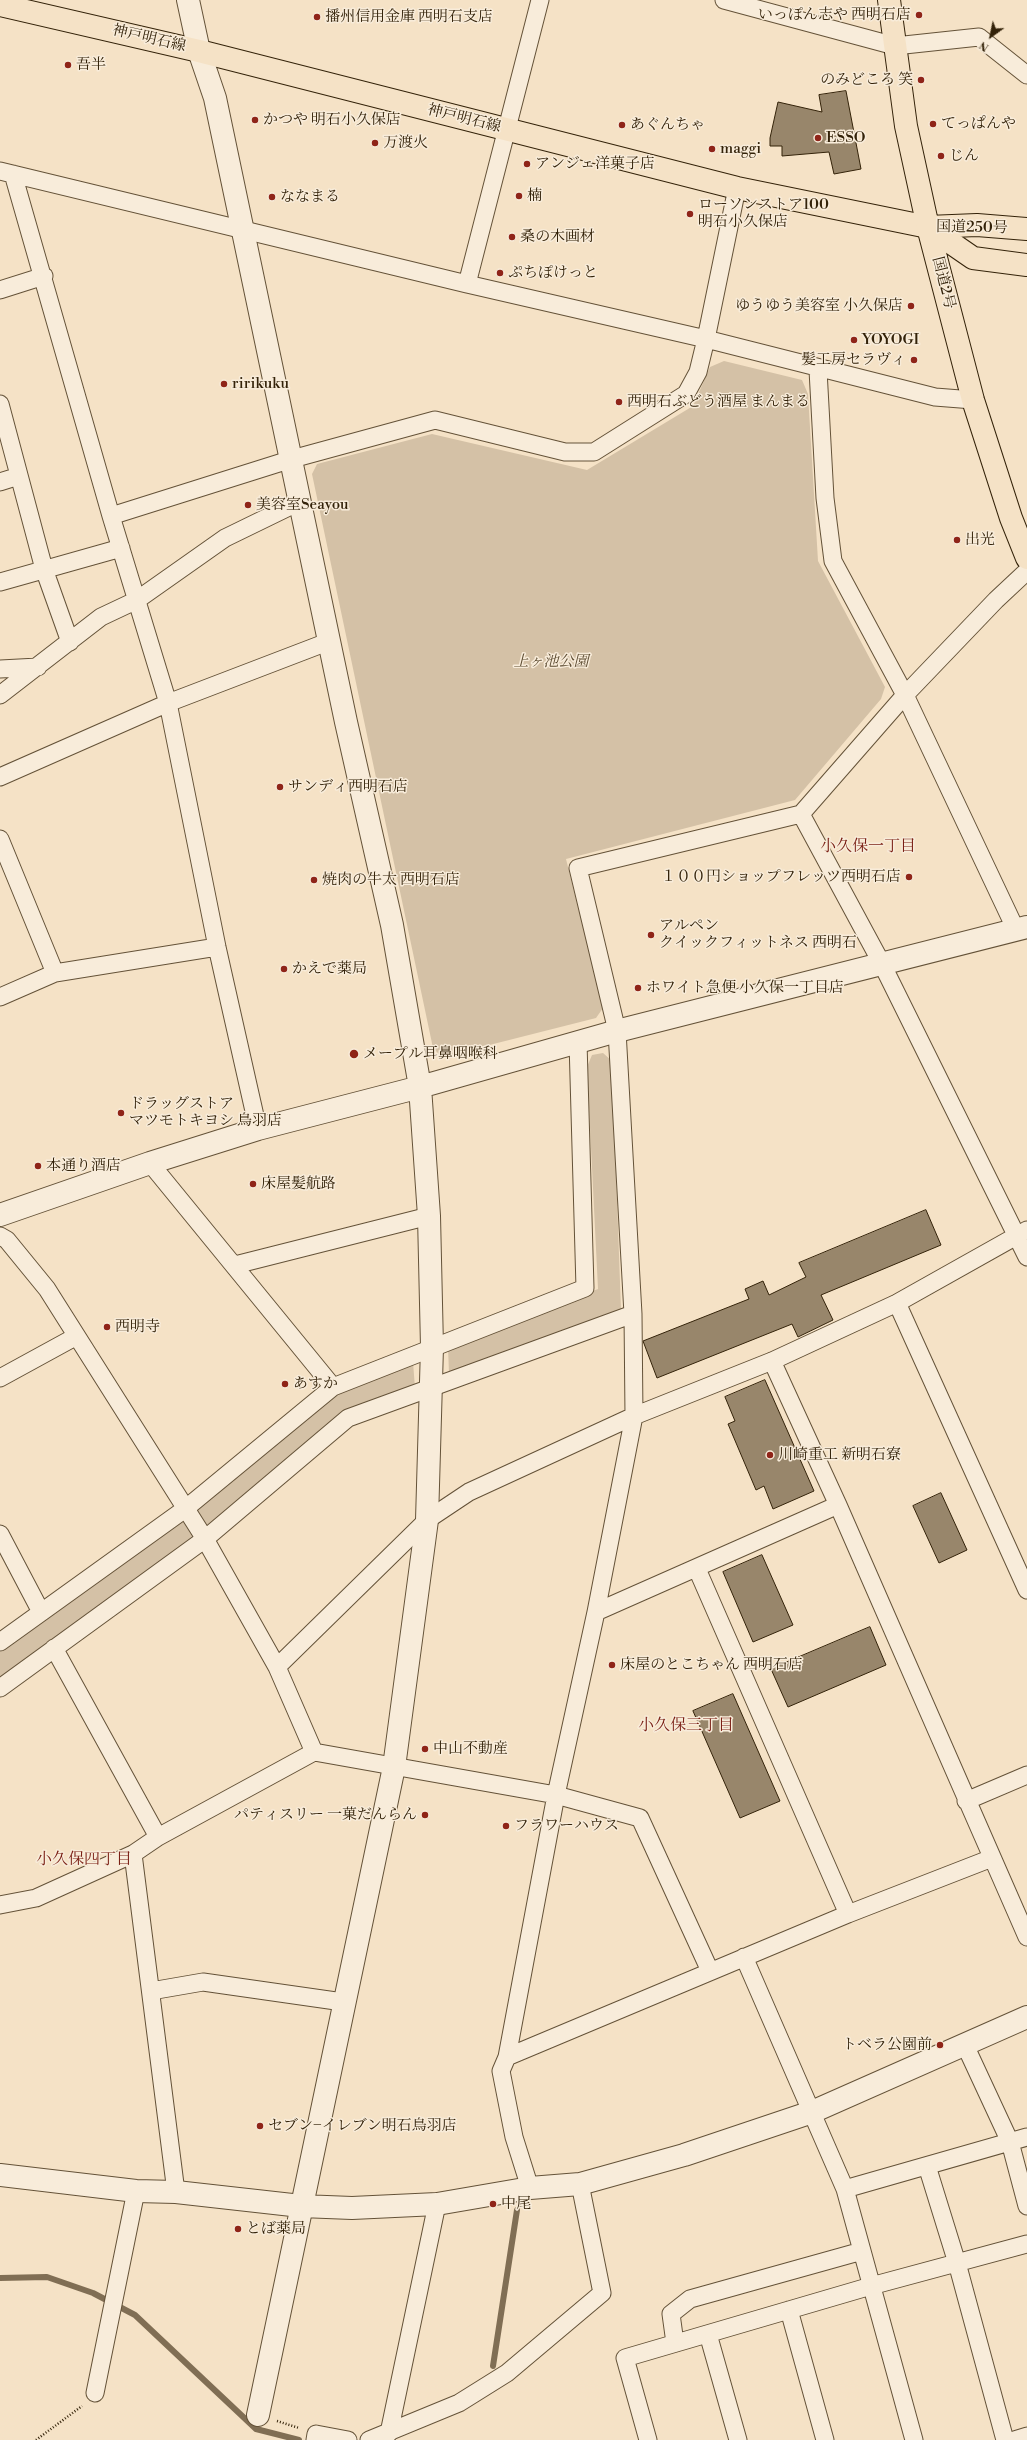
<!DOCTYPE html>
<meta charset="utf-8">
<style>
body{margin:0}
#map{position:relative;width:1027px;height:2440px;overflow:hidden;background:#f5e2c6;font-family:"Libre Bodoni",serif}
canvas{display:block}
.north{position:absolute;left:971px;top:16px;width:40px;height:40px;-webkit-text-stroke:3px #f8ecda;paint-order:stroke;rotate:213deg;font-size:11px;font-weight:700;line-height:16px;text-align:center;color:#332209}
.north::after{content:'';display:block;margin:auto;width:14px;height:18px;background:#332209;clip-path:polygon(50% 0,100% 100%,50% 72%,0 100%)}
</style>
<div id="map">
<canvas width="1027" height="2440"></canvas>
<div class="north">N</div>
</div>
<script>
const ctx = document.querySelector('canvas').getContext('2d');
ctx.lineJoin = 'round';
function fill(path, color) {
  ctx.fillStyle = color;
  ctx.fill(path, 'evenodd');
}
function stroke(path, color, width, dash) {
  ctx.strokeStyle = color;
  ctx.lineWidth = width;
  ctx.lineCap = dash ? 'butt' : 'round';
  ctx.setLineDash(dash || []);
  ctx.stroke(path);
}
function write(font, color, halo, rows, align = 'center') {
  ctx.font = font + ' "Libre Bodoni","Noto Serif JP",serif';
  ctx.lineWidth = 3;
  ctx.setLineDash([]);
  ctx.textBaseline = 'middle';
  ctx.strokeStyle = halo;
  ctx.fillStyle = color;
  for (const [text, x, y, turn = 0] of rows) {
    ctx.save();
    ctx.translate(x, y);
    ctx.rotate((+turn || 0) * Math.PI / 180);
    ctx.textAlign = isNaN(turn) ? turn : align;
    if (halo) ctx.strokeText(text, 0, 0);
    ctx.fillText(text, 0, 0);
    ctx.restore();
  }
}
const green = new Path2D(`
 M 724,361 L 802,380 L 808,394 L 818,561 L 885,687 L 881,699 L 795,800 L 566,859 L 603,1008 L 596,1018 L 442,1057 L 433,1048 L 312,474 L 317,464 L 432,434 L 587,470 L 693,406 L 710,367 Z
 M 603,1053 L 612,1061 L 621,1310 L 449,1373 L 448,1347 L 598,1289 L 587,1067 L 592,1055 Z
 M 413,1362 L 415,1388 L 346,1415 L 207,1530 L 194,1511 L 332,1394 Z
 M 185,1518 L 198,1539 L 0,1680 L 0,1652 Z`);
const stream = new Path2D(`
 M 0,2278 L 47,2277 L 93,2293 L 135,2315 L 256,2429 L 299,2440
 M 493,2366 L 517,2210`);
const building = new Path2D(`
 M 846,91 L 861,169 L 834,174 L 829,152 L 782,156 L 782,146 L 770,146 L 770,138 L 778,102 L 822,112 L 819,95 Z
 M 926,1210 L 941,1245 L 821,1295 L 833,1320 L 798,1337 L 792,1324 L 657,1378 L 643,1341 L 749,1299 L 745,1289 L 763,1281 L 769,1295 L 806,1277 L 799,1263 Z
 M 765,1380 L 814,1491 L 773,1509 L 764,1486 L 756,1490 L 728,1424 L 735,1421 L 725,1397 Z
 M 941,1493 L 967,1550 L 939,1563 L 913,1506 Z
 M 762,1555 L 793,1625 L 753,1642 L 723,1572 Z
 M 870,1627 L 886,1665 L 788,1707 L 771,1669 Z
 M 733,1694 L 780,1801 L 740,1818 L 693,1711 Z`);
const path = new Path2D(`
 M 277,2421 L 299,2428
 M 36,2440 L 82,2406`);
const minor = new Path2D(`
 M 540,0 L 467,284 L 706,339 L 935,397 L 973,400
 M 724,0 L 895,46 L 979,37 L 1027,75
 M 0,171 L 467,284
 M 13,174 L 111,516 L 168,703 L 217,947 L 258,1129
 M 0,290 L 44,276
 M 818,370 L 825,498 L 833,561 L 905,695 L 1016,930
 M 0,404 L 44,569 L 70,642
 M 0,482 L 19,476
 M 111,516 L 292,459 L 435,420 L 565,452 L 594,452 L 686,394 L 698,372 L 706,339 L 737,188
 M 0,582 L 121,548
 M 0,669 L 38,667
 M 0,695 L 101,617 L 137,600 L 225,538 L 301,501
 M 0,777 L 168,703 L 330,641
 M 801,814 L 882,964 L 1027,1257
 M 0,839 L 55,973
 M 0,997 L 55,973 L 217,947
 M 150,1163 L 333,1387
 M 0,1236 L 7,1240 L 47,1289 L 205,1539 L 277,1667 L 314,1752
 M 235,1265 L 429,1216
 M 897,1303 L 1027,1590
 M 772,1361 L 838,1505 L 1027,1937
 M 0,1378 L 75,1337
 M 0,1534 L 41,1612
 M 697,1569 L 848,1914
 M 596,1612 L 838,1505
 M 0,1642 L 185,1509 L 333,1387 L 585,1288 L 578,1042
 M 54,1648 L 158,1837
 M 277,1667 L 427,1520 L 469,1492 L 634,1416 L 772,1361 L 897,1303 L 1027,1230
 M 0,1688 L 205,1539 L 348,1418 L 633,1314
 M 966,1801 L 1027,1775
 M 133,1854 L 176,2192
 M 0,1905 L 36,1898 L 133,1854 L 158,1837 L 314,1752 L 556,1795 L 640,1818 L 710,1971
 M 744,1957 L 845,2189 L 914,2440
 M 151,1991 L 203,1982 L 343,2002
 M 965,2045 L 1010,2142 L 1027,2206
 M 507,2057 L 848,1914 L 992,1858
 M 927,2166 L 957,2263 L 1005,2440
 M 530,2188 L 514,2137 L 501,2071 L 507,2057 L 556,1795 L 596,1612 L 634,1416 L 633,1314 L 617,1031 L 578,868 L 801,814 L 905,695 L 996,600 L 1027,571
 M 845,2189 L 1027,2137
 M 789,2310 L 825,2440
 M 708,2334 L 738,2440
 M 675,2343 L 671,2314 L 690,2299 L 862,2251
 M 95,2393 L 136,2191
 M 389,2433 L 437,2204
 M 315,2440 L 316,2434 L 348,2440
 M 369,2440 L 459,2403 L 507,2373 L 602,2293 L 580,2184
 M 648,2440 L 625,2358 L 871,2286 L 1027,2244
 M 1014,2440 L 1027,2436`);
const tertiary = new Path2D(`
 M 188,0 L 199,51 L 215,98 L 346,722 L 392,925 L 420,1087 L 429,1216 L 432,1347 L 427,1520 L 394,1767 L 258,2415
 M 0,1215 L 150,1163 L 258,1129 L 420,1087 L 617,1031 L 1027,927
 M 0,2175 L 136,2191 L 176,2192 L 301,2206 L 352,2208 L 437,2204 L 530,2188 L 580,2184 L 684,2155 L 812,2112 L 1027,2017`);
const primary = new Path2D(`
 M 0,5 L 199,51 L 737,188 L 928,227`);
const trunk = new Path2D(`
 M 889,0 L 906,126 L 928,227 L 973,400 L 1011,518 L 1027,558
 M 928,227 L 973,258 L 1027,265
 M 928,227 L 977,225 L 1027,229`);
const markers = [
 [919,15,4,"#8f2418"],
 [317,17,4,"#8f2418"],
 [68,65,4,"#8f2418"],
 [921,80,4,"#8f2418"],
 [255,120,4,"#8f2418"],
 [933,124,4,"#8f2418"],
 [622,125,4,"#8f2418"],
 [818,138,4,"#8f2418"],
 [375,143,4,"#8f2418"],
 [712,149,4,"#8f2418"],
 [941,156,4,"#8f2418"],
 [527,164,4,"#8f2418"],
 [519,196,4,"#8f2418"],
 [272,197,4,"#8f2418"],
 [690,214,4,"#8f2418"],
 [512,237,4,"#8f2418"],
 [500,273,4,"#8f2418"],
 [911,306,4,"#8f2418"],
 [854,340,4,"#8f2418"],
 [914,360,4,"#8f2418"],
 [224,384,4,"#8f2418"],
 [619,402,4,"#8f2418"],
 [248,505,4,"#8f2418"],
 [957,540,4,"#8f2418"],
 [280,787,4,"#8f2418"],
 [909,877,4,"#8f2418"],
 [314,880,4,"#8f2418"],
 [651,935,4,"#8f2418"],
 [284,969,4,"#8f2418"],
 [638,988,4,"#8f2418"],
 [354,1054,5,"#8f2418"],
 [121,1113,4,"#8f2418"],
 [38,1166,4,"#8f2418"],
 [253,1184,4,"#8f2418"],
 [107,1327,4,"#8f2418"],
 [285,1384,4,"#8f2418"],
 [770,1455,4,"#8f2418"],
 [612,1665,4,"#8f2418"],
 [425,1749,4,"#8f2418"],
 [425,1815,4,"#8f2418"],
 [506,1826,4,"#8f2418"],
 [940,2045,4,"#8f2418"],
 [260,2126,4,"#8f2418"],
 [493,2204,4,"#8f2418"],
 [238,2229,4,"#8f2418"]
];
const poiNames = [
 ["いっぽん志や 西明石店",911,15,"right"],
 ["播州信用金庫 西明石支店",325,17],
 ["吾半",76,65],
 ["のみどころ 笑",913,80,"right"],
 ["かつや 明石小久保店",263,120],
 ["てっぱんや",941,124],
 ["あぐんちゃ",630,125],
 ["ESSO",826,138],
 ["万渡火",383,143],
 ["maggi",720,149],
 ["じん",949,156],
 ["アンジェ洋菓子店",535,164],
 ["楠",527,196],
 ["ななまる",280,197],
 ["ローソンストア100",698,205],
 ["明石小久保店",698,222],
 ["桑の木画材",520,237],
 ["ぷちぽけっと",508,273],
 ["ゆうゆう美容室 小久保店",903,306,"right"],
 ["YOYOGI",862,340],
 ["髪工房セラヴィ",906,360,"right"],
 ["ririkuku",232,384],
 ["西明石ぶどう酒屋 まんまる",627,402],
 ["美容室Seayou",256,505],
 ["出光",965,540],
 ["サンディ西明石店",288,787],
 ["１００円ショップフレッツ西明石店",901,877,"right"],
 ["焼肉の牛太 西明石店",322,880],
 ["アルペン",659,926],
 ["クイックフィットネス 西明石",659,943],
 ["かえで薬局",292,969],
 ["ホワイト急便 小久保一丁目店",646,988],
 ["メープル耳鼻咽喉科",363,1054],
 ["ドラッグストア",129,1104],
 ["マツモトキヨシ 鳥羽店",129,1121],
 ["本通り酒店",46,1166],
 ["床屋髪航路",261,1184],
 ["西明寺",115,1327],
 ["あすか",293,1384],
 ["川崎重工 新明石寮",778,1455],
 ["床屋のとこちゃん 西明石店",620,1665],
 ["中山不動産",433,1749],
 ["パティスリー 一菓だんらん",417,1815,"right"],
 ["フラワーハウス",514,1826],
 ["トベラ公園前",932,2045,"right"],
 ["セブン−イレブン明石鳥羽店",268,2126],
 ["中尾",501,2204],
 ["とば薬局",246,2229]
];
const streetNames = [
 ["神戸明石線",149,39,13],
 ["神戸明石線",464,119,14],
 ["国道250号",972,228,1],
 ["国道2号",943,283,76]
];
const parkNames = [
 ["上ヶ池公園",551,662]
];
const neighbourhoodNames = [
 ["小久保一丁目",868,847],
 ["小久保三丁目",686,1726],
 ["小久保四丁目",84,1860]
];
fill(green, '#d4c1a6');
stroke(stream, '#806e54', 6);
fill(building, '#98866b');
stroke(building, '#332209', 1);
stroke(minor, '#645238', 19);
stroke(tertiary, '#645238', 24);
stroke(primary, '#332209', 24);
stroke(trunk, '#332209', 24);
stroke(path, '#332209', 2.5, [1, 2]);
stroke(minor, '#f8ecda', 17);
stroke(tertiary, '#f8ecda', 22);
stroke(primary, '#f5e2c6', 22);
stroke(trunk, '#f5e2c6', 22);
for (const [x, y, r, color] of markers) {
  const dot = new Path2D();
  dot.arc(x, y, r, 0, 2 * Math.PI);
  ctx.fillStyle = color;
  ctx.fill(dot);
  stroke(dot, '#f8ecda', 1.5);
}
write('15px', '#332209', '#f8ecda', poiNames, 'left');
write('15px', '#332209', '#f8ecda', streetNames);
write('italic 15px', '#5b4a30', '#f8ecda', parkNames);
write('16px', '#7a1f14', '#f8ecda', neighbourhoodNames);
</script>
